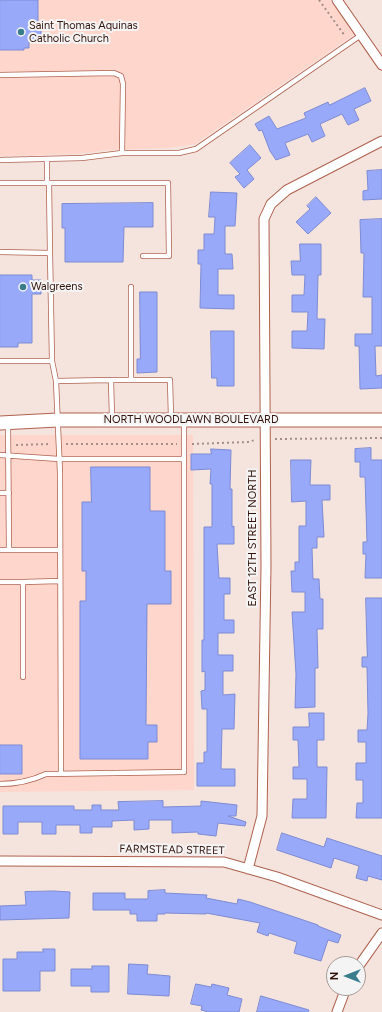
<!DOCTYPE html>
<style>
body{margin:0}
#map{position:relative;width:382px;height:1012px;overflow:hidden;background:#f5e3de;font-family:Figtree,sans-serif}
canvas{display:block}
.north{position:absolute;left:326px;top:956px;width:40px;height:40px;box-sizing:border-box;background:#f4f4f4;border:1px solid #a69a97;border-radius:50%;rotate:270deg;font-size:11px;font-weight:700;line-height:16px;text-align:center;color:#32130c}
.north::after{content:'';display:block;margin:auto;width:14px;height:18px;background:#397d8c;clip-path:polygon(50% 0,100% 100%,50% 72%,0 100%)}
</style>
<div id="map">
<canvas width="382" height="1012"></canvas>
<div class="north">N</div>
</div>
<script>
const ctx = document.querySelector('canvas').getContext('2d');
ctx.lineJoin = 'round';
function fill(path, color) {
  ctx.fillStyle = color;
  ctx.fill(path, 'evenodd');
}
function stroke(path, color, width, dash) {
  ctx.strokeStyle = color;
  ctx.lineWidth = width;
  ctx.lineCap = dash ? 'butt' : 'round';
  ctx.setLineDash(dash || []);
  ctx.stroke(path);
}
function write(font, color, halo, rows, align = 'center') {
  ctx.font = font + ' Figtree,sans-serif';
  ctx.lineWidth = 4;
  ctx.setLineDash([]);
  ctx.textBaseline = 'middle';
  ctx.strokeStyle = halo;
  ctx.fillStyle = color;
  for (const [text, x, y, turn = 0] of rows) {
    ctx.save();
    ctx.translate(x, y);
    ctx.rotate((+turn || 0) * Math.PI / 180);
    ctx.textAlign = isNaN(turn) ? turn : align;
    if (halo) ctx.strokeText(text, 0, 0);
    ctx.fillText(text, 0, 0);
    ctx.restore();
  }
}
const built = new Path2D(`
 M 0,0 L 330,0 L 355,34 L 195,144 L 167,148 L 108,150 L 78,154 L 0,156 Z
 M 0,435 L 193,435 L 194,790 L 0,792 Z`);
const building = new Path2D(`
 M 0,0 L 38,0 L 38,23 L 41,23 L 41,42 L 29,42 L 29,48 L 24,48 L 24,50 L 0,50 Z
 M 365,88 L 371,101 L 354,109 L 359,120 L 348,125 L 342,114 L 320,124 L 325,136 L 312,142 L 308,134 L 285,143 L 290,155 L 276,160 L 270,151 L 262,130 L 259,131 L 255,124 L 269,116 L 277,129 L 306,118 L 304,113 L 328,102 L 329,105 Z
 M 250,145 L 261,158 L 247,170 L 254,179 L 244,188 L 235,177 L 240,174 L 230,163 Z
 M 382,170 L 382,199 L 363,200 L 363,191 L 368,190 L 367,171 Z
 M 211,192 L 237,193 L 235,226 L 225,226 L 225,254 L 232,254 L 233,269 L 218,269 L 218,295 L 234,295 L 234,309 L 200,308 L 201,264 L 198,264 L 198,250 L 204,250 L 204,234 L 214,234 L 215,217 L 209,217 Z
 M 316,197 L 331,213 L 308,234 L 296,222 L 310,209 L 307,206 Z
 M 153,203 L 153,227 L 124,227 L 123,262 L 65,262 L 65,228 L 62,228 L 62,204 Z
 M 382,219 L 382,346 L 375,346 L 376,376 L 382,375 L 382,388 L 360,389 L 359,346 L 355,346 L 355,334 L 372,334 L 372,297 L 363,297 L 364,253 L 361,253 L 360,220 Z
 M 300,244 L 321,244 L 321,275 L 318,275 L 317,319 L 325,319 L 324,349 L 292,348 L 292,331 L 307,331 L 308,312 L 292,312 L 292,295 L 304,295 L 305,275 L 292,275 L 291,261 L 300,261 Z
 M 0,275 L 32,275 L 32,280 L 41,280 L 41,294 L 32,294 L 32,343 L 18,343 L 18,347 L 0,347 Z
 M 140,292 L 157,292 L 157,372 L 137,373 L 137,359 L 140,359 Z
 M 211,331 L 234,331 L 234,386 L 217,386 L 217,378 L 212,378 Z
 M 371,448 L 371,460 L 382,460 L 382,578 L 365,578 L 366,554 L 363,554 L 363,542 L 367,542 L 365,477 L 360,477 L 360,462 L 355,462 L 355,449 Z
 M 211,449 L 231,450 L 230,489 L 232,489 L 232,527 L 234,526 L 234,544 L 217,544 L 219,578 L 230,578 L 230,594 L 224,594 L 224,620 L 234,620 L 234,633 L 218,633 L 218,655 L 233,655 L 233,671 L 223,671 L 223,695 L 235,694 L 234,729 L 222,729 L 221,769 L 235,769 L 235,786 L 197,786 L 197,763 L 204,763 L 204,752 L 207,752 L 207,709 L 202,709 L 201,691 L 205,690 L 205,671 L 202,672 L 202,640 L 204,640 L 204,527 L 212,527 L 212,484 L 210,484 L 211,469 L 191,470 L 191,454 L 211,454 Z
 M 291,460 L 311,460 L 310,485 L 330,485 L 330,500 L 322,500 L 324,537 L 317,537 L 317,548 L 312,548 L 313,579 L 319,579 L 320,599 L 323,599 L 323,629 L 317,629 L 318,668 L 315,668 L 315,707 L 295,708 L 296,674 L 292,612 L 305,612 L 305,592 L 292,592 L 291,571 L 295,571 L 295,562 L 299,562 L 299,526 L 306,526 L 306,501 L 292,502 Z
 M 91,467 L 150,467 L 150,511 L 165,511 L 165,571 L 171,571 L 171,604 L 147,604 L 146,725 L 157,725 L 157,742 L 148,742 L 148,759 L 80,759 L 80,601 L 86,601 L 86,571 L 82,571 L 82,502 L 91,502 Z
 M 366,598 L 382,598 L 382,818 L 356,818 L 357,803 L 363,803 L 363,780 L 356,780 L 356,763 L 366,763 L 366,742 L 358,742 L 358,730 L 367,730 L 368,714 L 367,667 L 362,667 L 362,657 L 367,657 Z
 M 309,713 L 324,713 L 324,740 L 317,740 L 317,767 L 327,767 L 326,818 L 292,818 L 293,799 L 307,799 L 307,779 L 293,779 L 293,767 L 299,767 L 298,740 L 293,740 L 293,727 L 309,727 Z
 M 0,745 L 22,745 L 22,774 L 0,774 Z
 M 163,801 L 163,807 L 201,806 L 201,801 L 237,805 L 236,816 L 228,816 L 246,822 L 245,826 L 218,823 L 216,836 L 198,834 L 198,832 L 172,833 L 172,820 L 149,820 L 149,829 L 134,830 L 134,820 L 112,821 L 112,827 L 92,827 L 92,833 L 80,833 L 80,825 L 56,825 L 56,834 L 42,834 L 42,822 L 18,822 L 18,834 L 3,834 L 3,806 L 74,806 L 74,810 L 92,810 L 92,805 L 101,805 L 101,810 L 119,810 L 118,802 Z
 M 282,833 L 324,847 L 327,838 L 382,856 L 382,880 L 368,876 L 367,881 L 356,878 L 359,866 L 334,858 L 331,868 L 277,850 Z
 M 165,890 L 165,893 L 207,895 L 206,898 L 237,904 L 238,899 L 250,902 L 318,925 L 318,926 L 341,935 L 338,943 L 328,940 L 321,961 L 294,953 L 297,942 L 269,933 L 268,936 L 257,932 L 260,923 L 206,913 L 206,914 L 165,913 L 165,914 L 157,914 L 157,921 L 137,921 L 137,914 L 130,914 L 130,910 L 93,910 L 93,893 L 125,893 L 125,899 L 148,899 L 148,891 Z
 M 54,891 L 70,892 L 69,918 L 0,920 L 0,906 L 26,905 L 25,892 Z
 M 43,949 L 55,949 L 55,971 L 40,971 L 40,991 L 3,991 L 3,959 L 17,959 L 17,952 L 43,952 Z
 M 129,964 L 148,965 L 147,974 L 170,976 L 169,996 L 128,994 Z
 M 92,966 L 109,966 L 109,992 L 91,992 L 91,986 L 71,986 L 71,969 L 92,969 Z
 M 196,984 L 211,987 L 212,984 L 229,988 L 227,995 L 242,999 L 239,1012 L 208,1012 L 201,1010 L 202,1006 L 191,1004 Z
 M 261,996 L 309,1010 L 308,1012 L 257,1012 Z`);
const path = new Path2D(`
 M 319,0 L 345,36
 M 275,439 L 382,438
 M 66,444 L 177,444
 M 192,444 L 248,442 L 255,440
 M 16,445 L 51,444`);
const lane = new Path2D(`
 M 0,75 L 114,73 L 121,76 L 123,84 L 122,153
 M 47,159 L 47,183
 M 0,160 L 82,158 L 122,153 L 179,153 L 196,149 L 361,35
 M 0,183 L 168,183 L 169,256 L 143,256
 M 49,183 L 50,253
 M 0,252 L 50,253 L 52,361 L 56,381 L 60,473 L 61,774
 M 0,361 L 52,361
 M 131,380 L 170,380 L 171,418
 M 56,381 L 111,380
 M 112,418 L 111,380 L 131,380 L 131,287
 M 8,425 L 9,550
 M 0,455 L 59,459 L 184,459
 M 0,493 L 9,493
 M 0,550 L 60,550
 M 0,582 L 23,582
 M 23,677 L 23,582 L 60,581
 M 0,784 C 17,784 31,781 46,774 L 184,772 L 184,422`);
const street = new Path2D(`
 M 337,0 L 382,65
 M 0,861 L 224,862 L 277,877 L 382,915
 M 248,869 L 262,816 L 266,566 L 264,219 L 271,204 L 287,190 L 382,141
 M 358,967 L 382,933
 M 337,1012 L 346,988`);
const secondary = new Path2D(`
 M 0,423 L 58,420 L 382,420`);
const markers = [
 [21,32,4,"#397d8c"],
 [23,287,4,"#397d8c"]
];
const poiNames = [
 ["Saint Thomas Aquinas",29,26],
 ["Catholic Church",29,39],
 ["Walgreens",31,287]
];
const streetNames = [
 ["NORTH WOODLAWN BOULEVARD",191,420],
 ["EAST 12TH STREET NORTH",253,538,-90],
 ["FARMSTEAD STREET",172,850,1]
];
fill(built, '#fed6cc');
fill(building, '#98a9fa');
stroke(building, '#7d8bd2', 1);
stroke(lane, '#af614e', 6);
stroke(street, '#af614e', 11);
stroke(secondary, '#af614e', 15);
stroke(path, '#a58e88', 2, [2, 3]);
stroke(lane, '#fff', 4.5);
stroke(street, '#fff', 9);
stroke(secondary, '#fff', 13);
for (const [x, y, r, color] of markers) {
  const dot = new Path2D();
  dot.arc(x, y, r, 0, 2 * Math.PI);
  ctx.fillStyle = color;
  ctx.fill(dot);
  stroke(dot, '#f4f4f4', 1.5);
}
write('11px', '#32130c', '#f4f4f4', poiNames, 'left');
write('11px', '#32130c', '#f4f4f4', streetNames);
</script>
